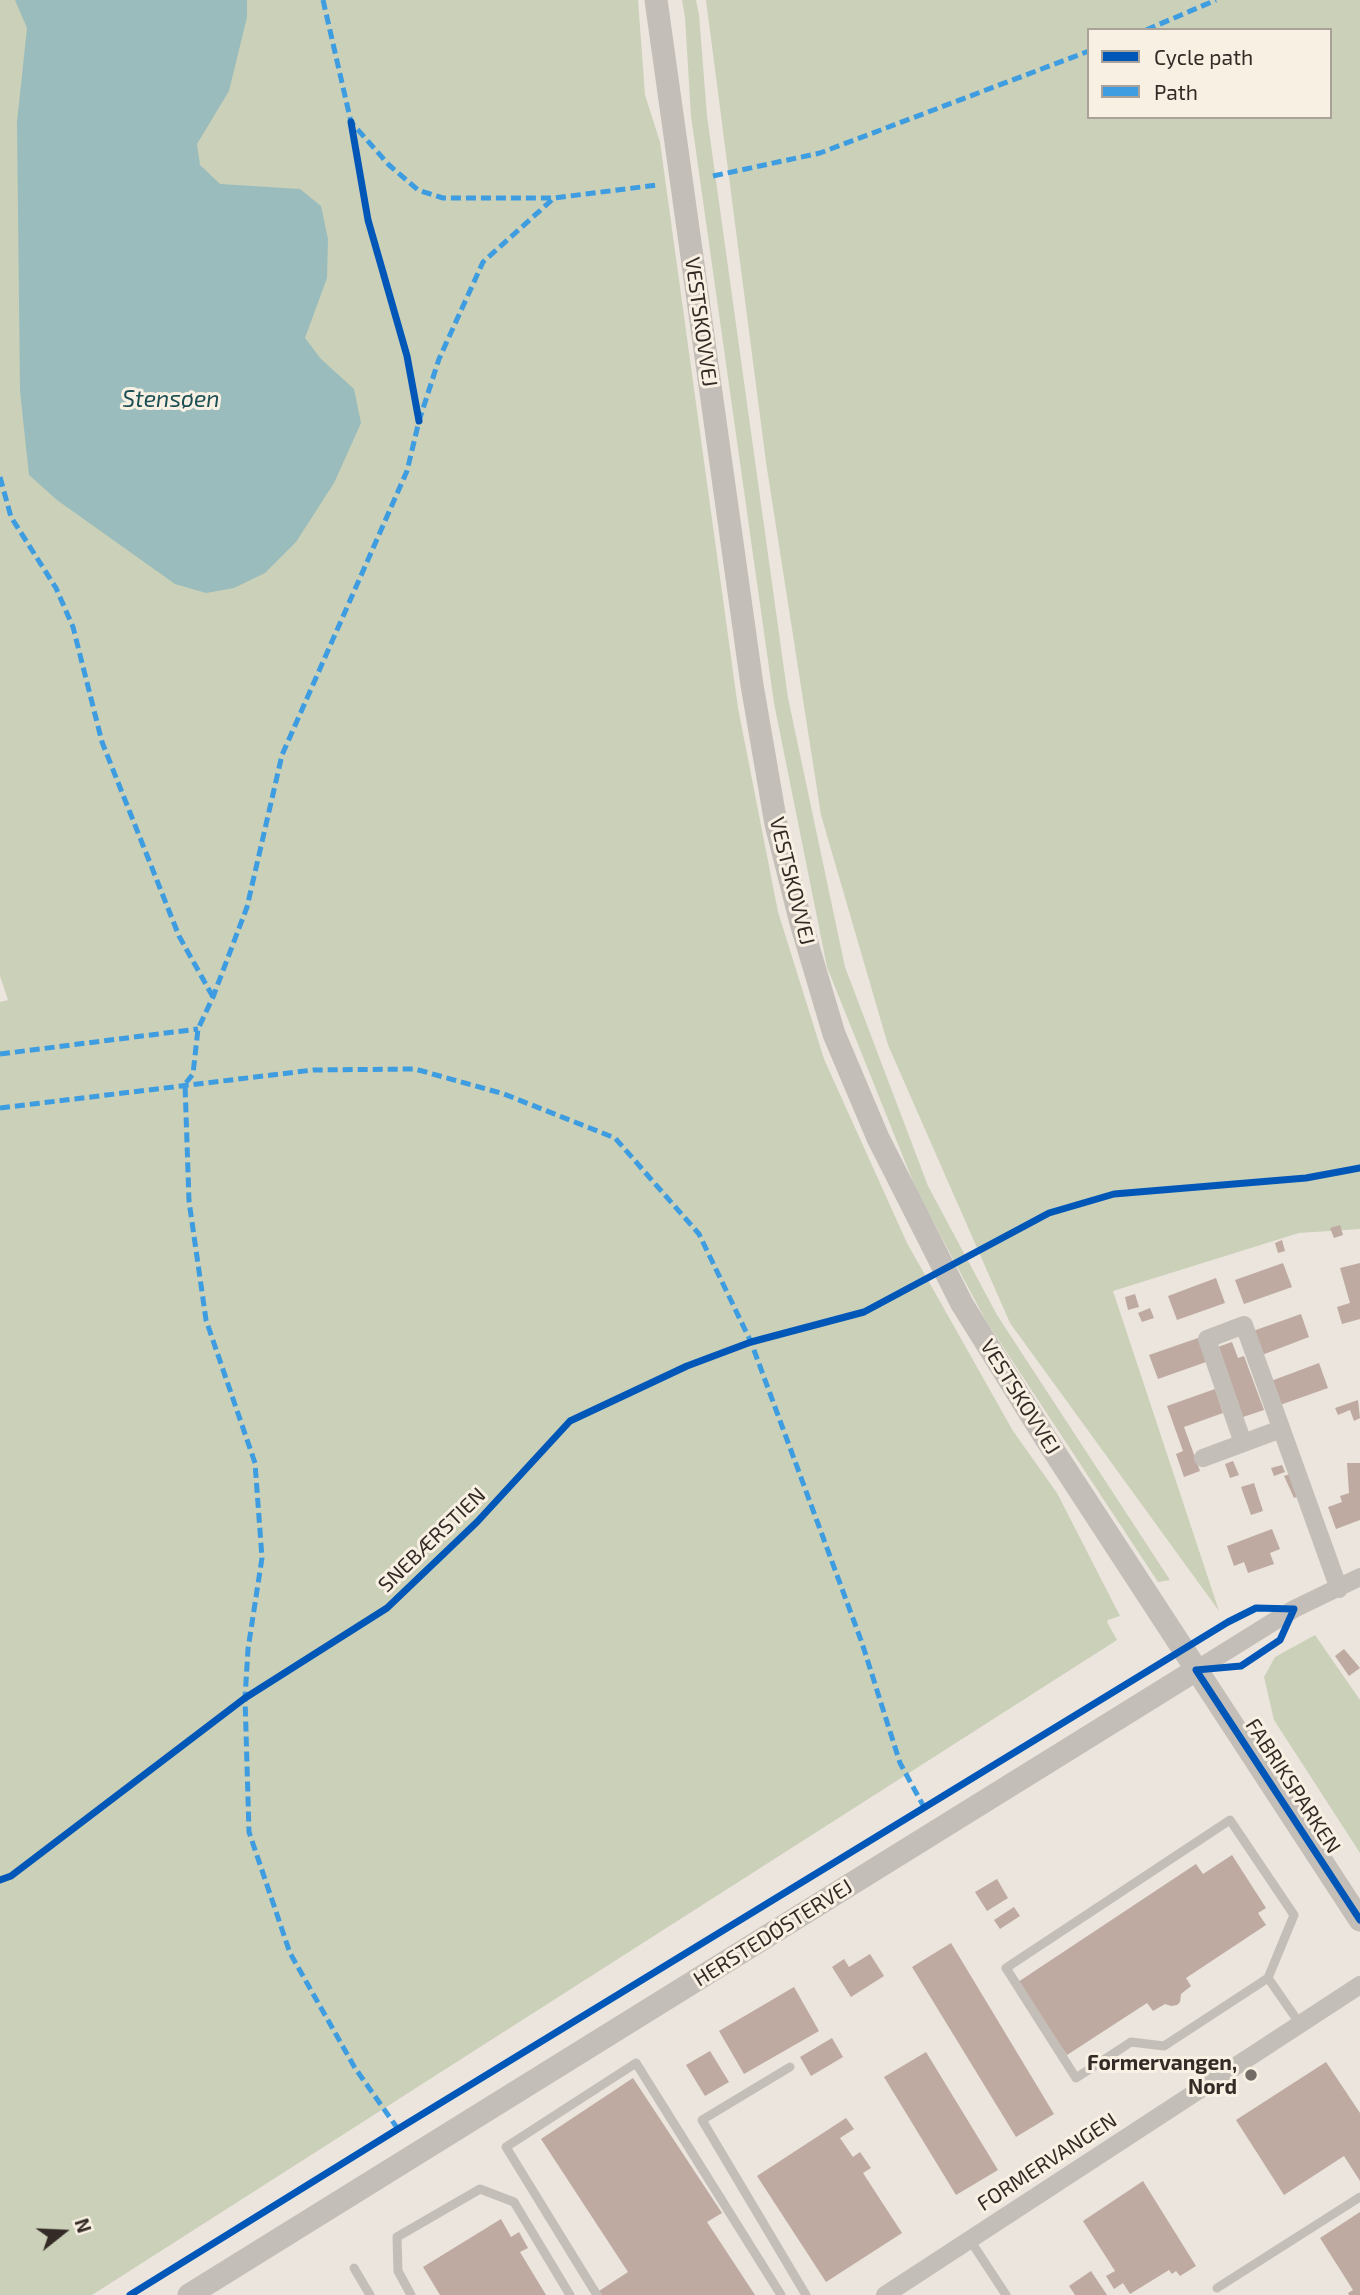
<!DOCTYPE html>
<meta charset="utf-8">
<style>
body{margin:0}
#map{position:relative;width:1360px;height:2295px;overflow:hidden;background:#ebe5de;font-family:"Exo 2",sans-serif}
canvas{display:block}
.legend{position:absolute;left:1087px;top:28px;width:245px;height:91px;box-sizing:border-box;background:#f9f0e4;border:2px solid #aaa198;margin:0;padding:9px 12px;list-style:none;font-size:21px;color:#342b26}
.legend li{display:flex;align-items:center;gap:14px;height:35px}
.legend b{width:35px;border:2px solid #aaa198}
.north{position:absolute;left:28px;top:2197px;width:70px;height:70px;-webkit-text-stroke:5px #f9f0e4;paint-order:stroke;rotate:72deg;font-size:19px;font-weight:700;line-height:28px;text-align:center;color:#342b26}
.north::after{content:'';display:block;margin:auto;width:24px;height:32px;background:#342b26;clip-path:polygon(50% 0,100% 100%,50% 72%,0 100%)}
</style>
<div id="map">
<canvas width="1360" height="2295"></canvas>
<ul class="legend">
<li><b style="height:9px;background:#0057b8"></b>Cycle path</li>
<li><b style="height:9px;background:#3e9ce0"></b>Path</li>
</ul>
<div class="north">N</div>
</div>
<script>
const ctx = document.querySelector('canvas').getContext('2d');
ctx.lineJoin = 'round';
function fill(path, color) {
  ctx.fillStyle = color;
  ctx.fill(path, 'evenodd');
}
function stroke(path, color, width, dash) {
  ctx.strokeStyle = color;
  ctx.lineWidth = width;
  ctx.lineCap = dash ? 'butt' : 'round';
  ctx.setLineDash(dash || []);
  ctx.stroke(path);
}
function write(font, color, halo, rows, align = 'center') {
  ctx.font = font + ' "Exo 2",sans-serif';
  ctx.lineWidth = 6;
  ctx.setLineDash([]);
  ctx.textBaseline = 'middle';
  ctx.strokeStyle = halo;
  ctx.fillStyle = color;
  for (const [text, x, y, turn = 0] of rows) {
    ctx.save();
    ctx.translate(x, y);
    ctx.rotate((+turn || 0) * Math.PI / 180);
    ctx.textAlign = isNaN(turn) ? turn : align;
    if (halo) ctx.strokeText(text, 0, 0);
    ctx.fillText(text, 0, 0);
    ctx.restore();
  }
}
const green = new Path2D(`
 M 0,0 L 638,0 L 645,95 L 660,142 L 738,708 L 778,912 L 824,1059 L 907,1243 L 1013,1431 L 1057,1493 L 1120,1616 L 1108,1620 L 1107,1622 L 1117,1640 L 92,2295 L 0,2295 L 0,1002 L 8,1000 L 0,976 Z
 M 682,0 L 696,0 L 699,15 L 707,116 L 788,698 L 845,967 L 928,1186 L 997,1315 L 1170,1580 L 1158,1582 L 986,1321 L 916,1189 L 827,967 L 774,703 L 691,116 L 685,17 Z
 M 706,0 L 1360,0 L 1360,1229 L 1299,1233 L 1113,1291 L 1219,1611 L 1010,1323 L 888,1045 L 821,815 L 766,462 ZM 1089,30 L 1330,30 L 1330,117 L 1089,117 Z
 M 1315,1635 L 1360,1700 L 1360,1853 L 1274,1720 L 1264,1677 L 1275,1657 Z`);
const water = new Path2D(`
 M 15,0 L 247,0 L 247,17 L 229,91 L 197,144 L 200,165 L 220,184 L 300,189 L 321,206 L 328,239 L 327,278 L 305,338 L 321,359 L 354,389 L 361,423 L 334,483 L 296,542 L 265,573 L 234,588 L 206,593 L 175,584 L 57,500 L 29,475 L 20,391 L 17,122 L 27,28 Z`);
const building = new Path2D(`
 M 1340,1225 L 1343,1235 L 1334,1238 L 1330,1228 Z
 M 1282,1240 L 1285,1251 L 1278,1253 L 1275,1243 Z
 M 1283,1263 L 1292,1287 L 1244,1304 L 1235,1280 Z
 M 1360,1263 L 1360,1319 L 1342,1324 L 1337,1307 L 1350,1303 L 1340,1268 Z
 M 1216,1278 L 1225,1303 L 1177,1320 L 1168,1296 Z
 M 1135,1294 L 1139,1307 L 1128,1310 L 1125,1297 Z
 M 1150,1308 L 1154,1318 L 1142,1322 L 1138,1313 Z
 M 1301,1314 L 1309,1337 L 1262,1355 L 1253,1331 Z
 M 1198,1338 L 1206,1362 L 1158,1379 L 1149,1355 Z
 M 1232,1342 L 1238,1358 L 1244,1356 L 1264,1410 L 1240,1418 L 1215,1348 Z
 M 1319,1363 L 1328,1388 L 1280,1405 L 1271,1381 Z
 M 1215,1389 L 1223,1413 L 1184,1427 L 1200,1471 L 1184,1477 L 1176,1454 L 1183,1451 L 1167,1406 Z
 M 1358,1400 L 1360,1418 L 1354,1421 L 1350,1410 L 1338,1415 L 1335,1408 Z
 M 1233,1461 L 1239,1475 L 1230,1478 L 1225,1464 Z
 M 1347,1463 L 1360,1463 L 1360,1520 L 1336,1529 L 1328,1507 L 1342,1502 L 1340,1496 L 1349,1493 Z
 M 1282,1465 L 1285,1472 L 1274,1476 L 1271,1468 Z
 M 1290,1474 L 1298,1496 L 1294,1498 L 1284,1476 Z
 M 1254,1483 L 1263,1511 L 1251,1515 L 1241,1487 Z
 M 1272,1529 L 1280,1549 L 1270,1553 L 1274,1564 L 1248,1573 L 1244,1562 L 1234,1566 L 1227,1546 Z
 M 1344,1649 L 1360,1668 L 1349,1676 L 1335,1656 Z
 M 1232,1855 L 1266,1908 L 1258,1913 L 1266,1925 L 1186,1978 L 1191,1986 L 1181,1994 L 1180,2002 L 1177,2005 L 1171,2006 L 1165,2004 L 1153,2011 L 1147,2003 L 1067,2055 L 1018,1982 L 1196,1864 L 1203,1874 Z
 M 997,1879 L 1008,1898 L 987,1911 L 975,1892 Z
 M 1014,1907 L 1020,1916 L 1000,1929 L 994,1920 Z
 M 951,1943 L 1054,2114 L 1016,2137 L 912,1967 Z
 M 870,1954 L 884,1976 L 851,1997 L 832,1967 L 844,1959 L 849,1967 Z
 M 794,1987 L 819,2031 L 744,2074 L 719,2031 Z
 M 832,2038 L 843,2057 L 811,2076 L 800,2057 Z
 M 710,2051 L 729,2082 L 705,2096 L 686,2065 Z
 M 926,2052 L 998,2170 L 956,2195 L 884,2077 Z
 M 1326,2062 L 1360,2113 L 1360,2181 L 1344,2156 L 1284,2195 L 1236,2120 Z
 M 633,2078 L 722,2213 L 707,2222 L 755,2295 L 602,2295 L 599,2291 L 628,2272 L 541,2139 Z
 M 846,2118 L 854,2129 L 840,2138 L 853,2157 L 860,2152 L 871,2168 L 863,2173 L 902,2233 L 826,2282 L 757,2176 Z
 M 1143,2181 L 1196,2266 L 1180,2276 L 1176,2271 L 1172,2274 L 1169,2270 L 1130,2294 L 1123,2283 L 1114,2289 L 1106,2276 L 1115,2271 L 1083,2221 Z
 M 1360,2212 L 1360,2295 L 1349,2295 L 1348,2293 L 1353,2290 L 1320,2238 Z
 M 501,2219 L 511,2237 L 519,2232 L 528,2248 L 520,2252 L 546,2295 L 440,2295 L 423,2267 Z
 M 1091,2271 L 1107,2295 L 1075,2295 L 1069,2286 Z`);
const service = new Path2D(`
 M 1230,1820 L 1294,1915 L 1268,1978 L 1164,2046 L 1131,2042 L 1076,2078 L 1006,1968 Z
 M 1268,1978 L 1300,2024
 M 790,2067 L 702,2120 L 806,2295
 M 970,2240 L 1006,2295
 M 354,2268 L 370,2295
 M 1217,2288 L 1360,2197
 M 411,2295 L 398,2271 L 397,2237 L 480,2189 L 514,2202 L 570,2295
 M 597,2295 L 506,2147 L 636,2063 L 781,2295`);
const minor = new Path2D(`
 M 1243,1443 L 1207,1339 L 1244,1325 L 1339,1589
 M 1203,1458 L 1281,1429
 M 1196,1670 L 1294,1609 L 1360,1577
 M 885,2295 L 1360,1985`);
const tertiary = new Path2D(`
 M 656,0 L 752,685 L 776,824 L 801,923 L 834,1034 L 878,1138 L 962,1304 L 1046,1439 L 1360,1920
 M 189,2295 L 1196,1670`);
const quiet = new Path2D(`
 M 323,0 L 351,122 L 389,165 L 418,190 L 443,198 L 554,198 L 657,185
 M 1146,30 L 1216,0
 M 713,176 L 820,153 L 1089,51
 M 0,477 L 11,517 L 56,588 L 73,627 L 102,742 L 179,936 L 213,997
 M 0,1054 L 198,1029
 M 0,1108 L 313,1070 L 415,1069 L 504,1094 L 615,1138 L 699,1234 L 751,1342 L 862,1643 L 900,1763 L 924,1807
 M 398,2129 L 355,2068 L 290,1953 L 249,1832 L 245,1698 L 248,1649 L 262,1558 L 255,1463 L 206,1320 L 189,1201 L 185,1084 L 193,1074 L 198,1029 L 213,997 L 247,907 L 282,755 L 407,471 L 419,421 L 439,359 L 483,262 L 554,198`);
const cycleway = new Path2D(`
 M 351,122 L 368,220 L 407,356 L 419,421
 M 0,1880 L 11,1876 L 245,1698 L 387,1608 L 477,1522 L 570,1421 L 687,1366 L 751,1342 L 864,1312 L 1049,1213 L 1114,1194 L 1306,1178 L 1360,1168
 M 130,2295 L 398,2129 L 1228,1622 L 1256,1608 L 1294,1609 L 1280,1640 L 1241,1666 L 1196,1670 L 1360,1920`);
const markers = [
 [1251,2075,7,"#746c66"]
];
const streetNames = [
 ["VESTSKOVVEJ",701,322,82],
 ["VESTSKOVVEJ",792,881,76],
 ["VESTSKOVVEJ",1020,1397,58],
 ["SNEBÆRSTIEN",432,1540,-44],
 ["FABRIKSPARKEN",1293,1786,57],
 ["HERSTEDØSTERVEJ",773,1933,-32],
 ["FORMERVANGEN",1047,2162,-33]
];
const poiNames = [
 ["Formervangen,",1237,2063],
 ["Nord",1237,2087]
];
const waterNames = [
 ["Stensøen",171,399]
];
fill(green, '#cbd0b8');
fill(water, '#9abcbc');
fill(building, '#beaaa0');
stroke(service, '#c4beb8', 9);
stroke(minor, '#c4beb8', 18);
stroke(tertiary, '#c4beb8', 23);
stroke(quiet, '#3e9ce0', 5, [10, 5]);
stroke(cycleway, '#0057b8', 7);
for (const [x, y, r, color] of markers) {
  const dot = new Path2D();
  dot.arc(x, y, r, 0, 2 * Math.PI);
  ctx.fillStyle = color;
  ctx.fill(dot);
  stroke(dot, '#f9f0e4', 2.5);
}
write('21px', '#342b26', '#f9f0e4', streetNames);
write('bold 21px', '#342b26', '#f9f0e4', poiNames, 'right');
write('italic 23px', '#1c5055', '#f9f0e4', waterNames);
</script>
